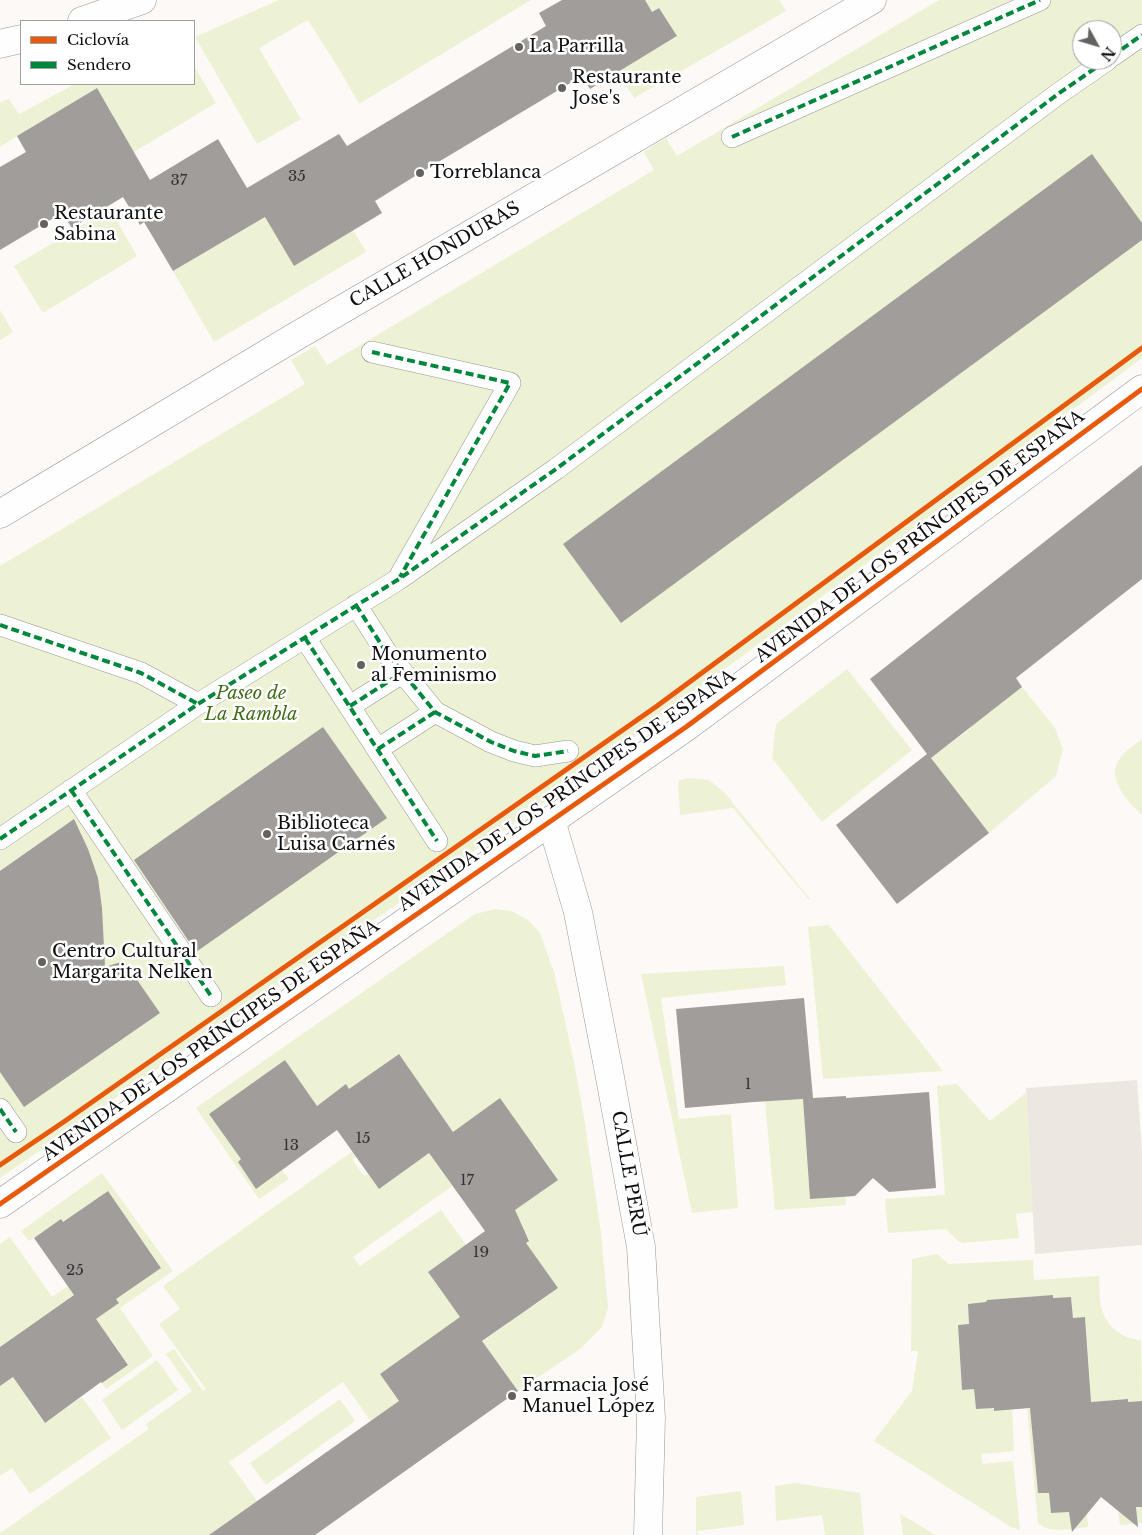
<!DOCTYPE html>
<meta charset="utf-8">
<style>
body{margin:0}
#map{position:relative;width:1142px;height:1535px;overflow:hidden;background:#fcf9f6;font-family:"Libre Baskerville",serif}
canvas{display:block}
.legend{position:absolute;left:20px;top:20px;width:175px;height:65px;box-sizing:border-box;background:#fff;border:1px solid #9f9f9f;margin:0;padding:6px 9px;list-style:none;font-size:15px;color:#101010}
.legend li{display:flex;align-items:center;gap:10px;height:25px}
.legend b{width:25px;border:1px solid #9f9f9f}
.north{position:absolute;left:1072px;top:20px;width:50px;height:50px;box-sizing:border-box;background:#fff;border:1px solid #9f9f9f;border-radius:50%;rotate:129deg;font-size:14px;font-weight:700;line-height:20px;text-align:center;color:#101010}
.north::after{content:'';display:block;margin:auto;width:18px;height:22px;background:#636260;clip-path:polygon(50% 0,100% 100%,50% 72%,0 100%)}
</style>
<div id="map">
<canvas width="1142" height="1535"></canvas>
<ul class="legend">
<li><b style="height:6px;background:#e8590c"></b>Ciclovía</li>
<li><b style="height:6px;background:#00873e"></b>Sendero</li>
</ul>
<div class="north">N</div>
</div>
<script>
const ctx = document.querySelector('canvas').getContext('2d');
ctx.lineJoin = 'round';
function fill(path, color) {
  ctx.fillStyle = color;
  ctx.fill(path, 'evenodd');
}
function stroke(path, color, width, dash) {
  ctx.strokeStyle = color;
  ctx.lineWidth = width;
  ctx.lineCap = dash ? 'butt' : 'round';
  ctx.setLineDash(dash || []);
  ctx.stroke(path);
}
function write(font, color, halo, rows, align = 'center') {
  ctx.font = font + ' "Libre Baskerville",serif';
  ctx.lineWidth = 5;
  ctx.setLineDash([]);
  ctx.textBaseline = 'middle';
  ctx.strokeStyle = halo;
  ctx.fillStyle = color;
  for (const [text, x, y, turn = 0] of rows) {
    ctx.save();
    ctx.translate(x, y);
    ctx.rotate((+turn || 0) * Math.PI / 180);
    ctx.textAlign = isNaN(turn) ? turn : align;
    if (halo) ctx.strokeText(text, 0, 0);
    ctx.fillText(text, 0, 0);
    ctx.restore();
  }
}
const green = new Path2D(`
 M 279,0 L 531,0 L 359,104 L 341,72 L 308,20 L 259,48 L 301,119 L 257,144 L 195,37 Z
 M 645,0 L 779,0 L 786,11 L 634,98 L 612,63 L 649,53 L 677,37 L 659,8 L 647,15 Z
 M 939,0 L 1142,0 L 1142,358 L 564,789 L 0,1178 L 0,566 L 305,384 L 291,360 L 315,346 L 327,365 L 654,170 L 644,152 L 666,138 L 677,156 ZM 1082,30 L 1112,30 L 1112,60 L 1082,60 Z
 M 194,66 L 216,103 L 122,159 L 101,124 L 114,116 L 96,88 L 69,105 L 46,121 L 45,119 L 0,147 L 0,102 L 9,99 L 19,114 L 75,84 L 194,84 Z
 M 110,209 L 137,256 L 43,313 L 14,266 Z
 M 272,213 L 353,230 L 366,252 L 214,342 L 173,271 Z
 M 0,310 L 13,332 L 0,340 Z
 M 847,669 L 912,750 L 822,822 L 772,758 L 776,724 Z
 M 1022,687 L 1055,728 L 1063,749 L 1056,776 L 989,833 L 931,758 L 971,728 L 960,713 L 982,718 Z
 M 1142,739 L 1142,815 C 1128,802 1104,777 1121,757 C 1126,750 1135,745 1142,739 Z
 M 687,778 L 709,780 L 725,793 L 810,899 L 809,900 L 733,808 L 680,815 L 678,781 Z
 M 495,909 L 511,911 L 528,920 L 540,933 L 554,972 L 574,1062 L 584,1117 L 601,1233 L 608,1308 L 602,1327 L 580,1349 L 518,1391 L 499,1364 L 479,1344 L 509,1323 L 503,1314 L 526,1298 L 532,1307 L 558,1288 L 539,1262 L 519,1247 L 530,1240 L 508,1208 L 532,1198 L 558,1179 L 534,1145 L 525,1150 L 525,1134 L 501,1099 L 475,1117 L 457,1137 L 398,1054 L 350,1090 L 346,1085 L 238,1162 L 256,1188 L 282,1170 L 289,1179 L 259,1199 L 196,1108 L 475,914 Z
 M 829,925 L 943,1071 L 823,1079 L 808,927 Z
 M 784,966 L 786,985 L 661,998 L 679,1119 L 731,1114 L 738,1208 L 692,1213 L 641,974 Z
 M 957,1084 L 990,1121 L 1026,1093 L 1033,1212 L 1016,1214 L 1019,1238 L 963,1243 L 958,1241 L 946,1229 L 888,1233 L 885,1199 L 945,1195 L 937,1086 Z
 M 803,1099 L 810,1199 L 845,1196 L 846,1205 L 775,1210 L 765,1101 Z
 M 426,1149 L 452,1186 L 353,1257 L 360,1266 L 441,1210 L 475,1257 L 454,1253 L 428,1272 L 446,1298 L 458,1291 L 474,1308 L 380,1374 L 433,1451 L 406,1471 L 343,1382 L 229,1462 L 257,1501 L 209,1535 L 0,1535 L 0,1533 L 149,1429 L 146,1424 L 192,1391 L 166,1354 L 174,1349 L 203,1391 L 206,1389 L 159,1324 L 180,1309 L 163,1286 L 353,1151 L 357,1157 L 352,1159 L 364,1176 L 368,1174 L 379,1188 Z
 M 102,1173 L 173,1271 L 120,1308 L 153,1356 L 106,1389 L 102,1383 L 128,1364 L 110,1338 L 98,1346 L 82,1329 L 119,1303 L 111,1292 L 134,1286 L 161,1267 L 108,1191 L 81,1210 L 68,1229 L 61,1220 L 29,1241 L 21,1231 Z
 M 10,1237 L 52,1297 L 80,1278 L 86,1286 L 0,1347 L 0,1244 Z
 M 937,1254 L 949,1264 L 1033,1260 L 1034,1280 L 1099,1276 C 1100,1286 1099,1297 1101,1307 C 1106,1326 1122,1339 1141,1340 L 1142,1401 L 1128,1402 L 1127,1399 L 1079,1403 L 1090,1380 L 1085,1317 L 1073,1318 L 1071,1297 L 1053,1298 L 1053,1295 L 987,1300 L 986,1302 L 968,1304 L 969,1324 L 958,1325 L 962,1390 L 974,1389 L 976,1409 L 994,1408 L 994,1411 L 1012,1410 L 1014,1451 L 981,1454 L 983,1464 L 1013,1461 L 1020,1530 L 1011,1527 L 874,1441 L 912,1391 L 918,1351 L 911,1351 L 912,1259 Z
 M 157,1360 L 178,1390 L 122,1430 L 102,1400 Z
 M 27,1368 L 26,1397 L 44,1423 L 82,1397 L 111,1438 L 30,1494 L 12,1468 L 0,1476 L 0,1386 Z
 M 340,1399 L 355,1421 L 266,1485 L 250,1463 Z
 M 1043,1407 L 1032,1429 L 1038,1493 L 1049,1493 L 1051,1513 L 1069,1512 L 1087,1513 L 1088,1527 C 1073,1528 1050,1535 1038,1523 L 1027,1409 Z
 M 795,1483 L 860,1493 L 864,1535 L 825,1535 L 822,1515 L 776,1521 L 775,1486 Z
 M 741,1491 L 744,1525 L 697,1531 L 698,1535 L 696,1535 L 696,1497 Z
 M 1136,1507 L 1142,1507 L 1142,1523 L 1120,1525 L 1118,1511 L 1136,1510 Z
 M 900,1514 L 936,1535 L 903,1535 Z`);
const plaza = new Path2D(`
 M 1137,1080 L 1142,1152 L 1142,1245 L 1035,1254 L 1026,1088 Z`);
const building = new Path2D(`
 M 562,0 L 645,0 L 652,12 L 659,8 L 677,36 L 590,89 L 582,76 L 420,173 L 375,201 L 382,213 L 294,266 L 265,217 L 173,271 L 144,222 L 140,225 L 123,197 L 72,228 L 62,213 L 0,250 L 0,167 L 26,152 L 17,136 L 97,88 L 150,180 L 218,139 L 247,188 L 339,134 L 347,146 L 546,26 L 539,13 Z
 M 1092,154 L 1142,223 L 1142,240 L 621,623 L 563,544 Z
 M 1142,465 L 1142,579 L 1016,678 L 1022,687 L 931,758 L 989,833 L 897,904 L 836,825 L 927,754 L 870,679 Z
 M 323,727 L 387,818 L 196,952 L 134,860 Z
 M 74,819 L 88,849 L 98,878 L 102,908 L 105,967 L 124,961 L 160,1013 L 24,1107 L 0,1072 L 0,871 Z
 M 804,998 L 813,1098 L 846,1096 L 846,1098 L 929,1092 L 936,1188 L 889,1192 L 873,1178 L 855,1196 L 810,1199 L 803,1099 L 754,1102 L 685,1108 L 676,1009 Z
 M 399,1054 L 453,1132 L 500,1098 L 558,1180 L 515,1210 L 529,1241 L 526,1243 L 558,1288 L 482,1341 L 518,1391 L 315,1535 L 209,1535 L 399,1401 L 380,1374 L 460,1317 L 428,1272 L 485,1231 L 429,1153 L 379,1189 L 337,1130 L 256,1189 L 238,1162 L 241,1159 L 209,1114 L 285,1060 L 317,1106 L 346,1084 L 349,1089 Z
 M 108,1191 L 161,1268 L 116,1299 L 119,1303 L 96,1319 L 128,1365 L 102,1383 L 101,1382 L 45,1423 L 13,1377 L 0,1386 L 0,1347 L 74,1295 L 34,1238 L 61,1219 L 63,1222 Z
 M 1053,1295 L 1053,1298 L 1071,1297 L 1073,1318 L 1085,1317 L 1091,1402 L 1128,1399 L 1128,1402 L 1142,1401 L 1142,1507 L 1136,1507 L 1138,1527 L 1101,1497 L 1072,1532 L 1069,1512 L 1051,1513 L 1049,1493 L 1038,1493 L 1030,1408 L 994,1411 L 994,1408 L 976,1409 L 974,1389 L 962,1390 L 958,1325 L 969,1324 L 968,1304 L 986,1302 L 987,1300 Z`);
const pedestrian = new Path2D(`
 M 1112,56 L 1142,35
 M 732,137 L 1040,0
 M 372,352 L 510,383 L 401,574
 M 356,605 L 386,652 L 435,712 L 491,742 L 514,751 L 535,756 L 568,751
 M 0,625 L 141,673 L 198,704
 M 305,638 L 437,841
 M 350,706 L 402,673
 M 378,749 L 435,712
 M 71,790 L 211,996
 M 0,839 L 198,704 L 399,579 L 556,469 L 1058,94 L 1107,60
 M 0,1109 L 16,1132`);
const minor = new Path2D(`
 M 82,21 L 142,0
 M 0,44 L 21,39
 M 551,820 L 578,912 L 609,1072 L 641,1247 L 651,1418 L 648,1535
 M 0,1204 L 686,727 L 1142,389`);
const tertiary = new Path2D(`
 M 0,514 L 293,338 L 872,0`);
const quiet = new Path2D(`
 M 1112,56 L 1142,35
 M 732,137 L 1040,0
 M 372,352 L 510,383 L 400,577
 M 356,605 L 386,652 L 435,712 L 491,742 L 514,751 L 535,756 L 568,751
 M 0,625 L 141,673 L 198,704
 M 305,638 L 437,841
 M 350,706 L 402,673
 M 378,749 L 435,712
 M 71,790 L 211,996
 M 0,839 L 198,704 L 399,579 L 556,469 L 1058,94 L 1107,60
 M 0,1109 L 16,1132`);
const cycleway = new Path2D(`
 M 0,1165 L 65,1121 L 657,706 L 1142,348
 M 0,1204 L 686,727 L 1142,389`);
const markers = [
 [519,47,5,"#636260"],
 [562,88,5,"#636260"],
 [420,173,5,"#636260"],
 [44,224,5,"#636260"],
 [361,665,5,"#636260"],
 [267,834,5,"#636260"],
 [42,962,5,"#636260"],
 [512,1396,5,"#636260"]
];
const numberNames = [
 ["35",297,177],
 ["37",179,181],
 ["1",748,1085],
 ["15",363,1139],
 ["13",291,1146],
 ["17",467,1181],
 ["19",481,1253],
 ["25",75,1271]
];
const poiNames = [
 ["La Parrilla",529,47],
 ["Restaurante",572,78],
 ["Jose's",572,99],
 ["Torreblanca",430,173],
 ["Restaurante",54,214],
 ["Sabina",54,235],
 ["Monumento",371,655],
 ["al Feminismo",371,676],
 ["Biblioteca",277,824],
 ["Luisa Carnés",277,845],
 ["Centro Cultural",52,952],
 ["Margarita Nelken",52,973],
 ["Farmacia José",522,1386],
 ["Manuel López",522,1407]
];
const streetNames = [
 ["CALLE HONDURAS",435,255,-30],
 ["AVENIDA DE LOS PRÍNCIPES DE ESPAÑA",920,537,-37],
 ["AVENIDA DE LOS PRÍNCIPES DE ESPAÑA",567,791,-35],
 ["AVENIDA DE LOS PRÍNCIPES DE ESPAÑA",211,1041,-35],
 ["CALLE PERÚ",628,1174,80]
];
const parkNames = [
 ["Paseo de",251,694],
 ["La Rambla",251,715]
];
fill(green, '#eef2d4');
fill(plaza, '#ede7e1');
fill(building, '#a09d9b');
stroke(pedestrian, '#969594', 22);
stroke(minor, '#969594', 29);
stroke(tertiary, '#969594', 29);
stroke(pedestrian, '#fffefe', 21);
stroke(minor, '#fffefe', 28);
stroke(tertiary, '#fffefe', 28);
stroke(quiet, '#00873e', 4, [8, 4]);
stroke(cycleway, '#e8590c', 5);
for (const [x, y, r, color] of markers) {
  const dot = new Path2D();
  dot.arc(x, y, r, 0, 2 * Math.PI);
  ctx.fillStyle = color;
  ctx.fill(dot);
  stroke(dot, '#fff', 2);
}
write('15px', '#343333', null, numberNames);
write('18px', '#101010', '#fff', poiNames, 'left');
write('18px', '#101010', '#fff', streetNames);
write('italic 18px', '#426d1b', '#fff', parkNames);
</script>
